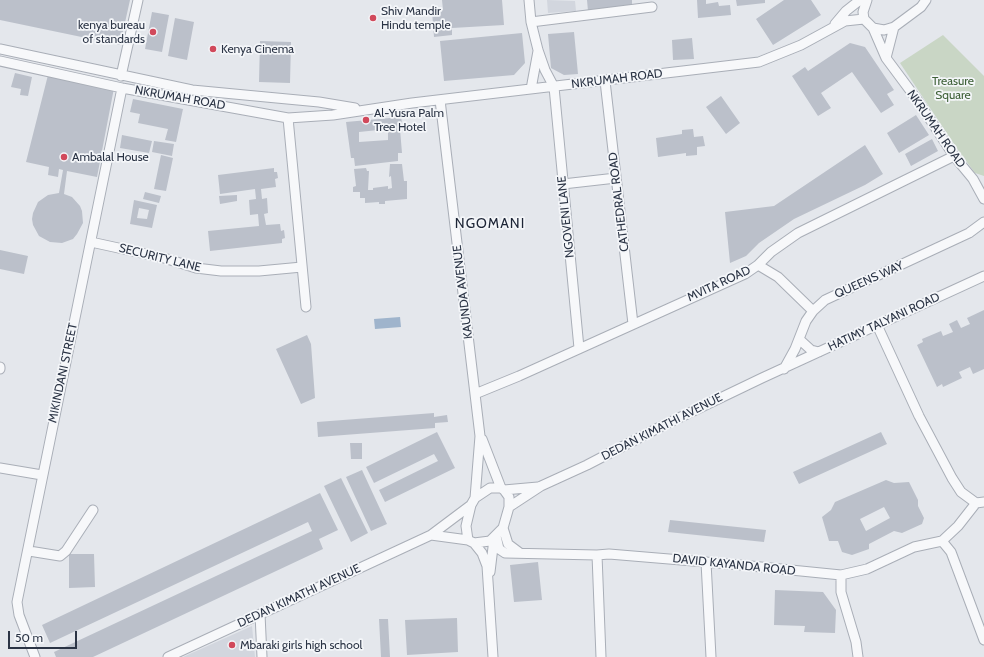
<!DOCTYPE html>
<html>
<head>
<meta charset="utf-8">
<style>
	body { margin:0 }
	#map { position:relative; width:984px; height:657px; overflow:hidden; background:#e4e7ec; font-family:Cabin,sans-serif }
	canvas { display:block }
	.scale { position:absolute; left:8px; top:631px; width:69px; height:18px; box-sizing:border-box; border:2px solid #2b3445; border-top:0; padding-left:5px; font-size:12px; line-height:14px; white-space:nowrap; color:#2b3445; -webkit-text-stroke:3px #f4f6f9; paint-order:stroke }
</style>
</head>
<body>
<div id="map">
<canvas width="984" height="657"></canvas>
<div class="scale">50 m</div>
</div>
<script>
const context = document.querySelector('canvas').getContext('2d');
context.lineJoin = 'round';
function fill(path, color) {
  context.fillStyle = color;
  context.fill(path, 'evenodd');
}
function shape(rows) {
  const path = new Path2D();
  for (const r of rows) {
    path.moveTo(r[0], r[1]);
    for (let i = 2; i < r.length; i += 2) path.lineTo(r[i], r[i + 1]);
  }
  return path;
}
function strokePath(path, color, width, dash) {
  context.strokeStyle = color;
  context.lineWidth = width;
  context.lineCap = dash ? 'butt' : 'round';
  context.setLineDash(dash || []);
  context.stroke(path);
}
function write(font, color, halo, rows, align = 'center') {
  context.font = font + ' Cabin,sans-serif';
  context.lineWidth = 3.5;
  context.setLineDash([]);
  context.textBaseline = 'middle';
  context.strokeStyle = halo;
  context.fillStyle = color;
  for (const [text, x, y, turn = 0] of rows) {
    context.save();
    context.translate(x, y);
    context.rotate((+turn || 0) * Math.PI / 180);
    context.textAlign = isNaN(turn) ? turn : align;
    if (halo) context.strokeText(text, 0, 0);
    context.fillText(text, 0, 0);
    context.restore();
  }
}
const built = shape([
	[547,0,575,1,576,11,548,13],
	[252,626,255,657,183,657]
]);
const green = shape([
	[943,35,984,76,984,176,975,173,960,153,900,63]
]);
const water = shape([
	[400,317,401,327,375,329,374,319]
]);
const building = shape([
	[0,0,130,0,120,45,0,20],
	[442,0,502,0,504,25,452,28,452,35,434,37,432,11,443,10],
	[587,0,632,0,632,6,588,11],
	[697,0,706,0,706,4,718,2,719,6,730,5,731,15,698,18],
	[736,0,765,0,765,3,737,6],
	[784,0,811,0,821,15,773,45,756,19],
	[152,12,169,15,162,52,145,49],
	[175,18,194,22,187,60,168,56],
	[574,32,578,74,564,75,551,68,548,34],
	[522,33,525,63,514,75,444,81,440,41],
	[692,38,694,59,673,60,672,40],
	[260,41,291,42,290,83,259,82],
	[850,43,865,47,894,90,887,94,894,105,881,113,852,72,821,93,831,108,818,116,792,76,805,67,808,71],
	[15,73,32,77,28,96,20,95,21,89,11,87],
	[48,75,114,88,97,177,67,171,64,194,72,197,80,206,82,211,83,223,77,234,73,239,62,243,50,242,39,236,33,225,32,219,33,213,38,202,48,195,59,193,63,170,59,169,58,177,48,175,49,167,26,162],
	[721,96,740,123,726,134,706,107],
	[133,99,183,109,176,142,165,140,168,129,138,123,140,114,130,112],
	[916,115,929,135,899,153,887,133],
	[401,117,403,128,400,129,402,153,398,153,398,161,355,166,354,158,351,158,346,122],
	[388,129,388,140,359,142,359,132],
	[693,129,694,137,703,136,705,146,697,147,697,155,686,156,686,153,658,157,656,138,682,134,682,130],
	[122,135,152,141,149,153,120,148],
	[932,139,938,151,911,166,905,154],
	[154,141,174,144,172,156,152,152],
	[865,145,883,174,865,185,794,219,759,243,746,256,730,263,725,212,774,206],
	[161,155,173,158,166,191,154,189],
	[390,164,402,164,404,181,407,181,407,199,385,201,385,204,379,204,379,202,365,203,365,198,360,198,360,192,353,192,353,187,356,186,354,169,366,168,367,171,369,171,368,190,373,190,373,188,388,186,388,189,392,188,391,176,389,177],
	[274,168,274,172,277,172,278,178,275,179,276,187,261,189,262,199,267,198,268,213,264,214,266,225,280,224,281,231,284,230,285,238,282,239,282,243,210,251,208,231,259,226,258,214,250,215,249,200,256,199,255,189,220,194,218,175],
	[145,192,161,196,159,203,143,199],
	[237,195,237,201,220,204,219,196],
	[134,200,157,205,152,228,130,224],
	[139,208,149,210,147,219,137,218],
	[0,250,28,256,24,274,0,269],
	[984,310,984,369,973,374,970,367,959,372,962,378,943,387,942,384,937,387,917,345,923,342,922,339,941,331,943,336,953,332,949,324,957,320,961,328,970,324,967,318],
	[307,335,311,344,315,398,301,404,276,349],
	[434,413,434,417,447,415,448,422,435,423,435,428,318,437,317,422],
	[437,432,455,468,385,502,379,490,438,461,434,454,374,483,366,467],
	[881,432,887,444,799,484,793,472],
	[350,443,362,443,362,459,351,459],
	[362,470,387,524,371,531,346,477],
	[341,478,368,533,351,542,324,486],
	[886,480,894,483,909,482,918,500,918,506,924,518,922,524,902,533,894,531,869,544,869,549,852,555,842,552,838,541,829,541,822,517,831,510,835,502],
	[884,507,890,518,866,531,860,519],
	[320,493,338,530,319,539,323,549,93,657,56,657,54,652,312,531,308,522,50,643,42,625],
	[670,520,766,530,764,542,668,532],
	[69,554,94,554,95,587,69,588],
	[538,562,542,600,514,602,510,565],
	[775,590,823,592,836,610,835,633,804,632,805,626,774,625],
	[457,618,458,652,407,655,405,620],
	[379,619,388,619,390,657,381,657]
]);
const minor = shape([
	[529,0,531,22,538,50,545,70,554,87,579,348],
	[867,0,863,12,864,19,873,28,884,30,894,27,921,7,926,0],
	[531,22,652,7],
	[835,24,846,11,860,0],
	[873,28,886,58,918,101,954,156,973,179,984,199],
	[0,49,192,90,319,102,355,108],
	[886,58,894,27],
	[0,61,122,88,288,118,333,115,412,103,759,62,801,45,845,21,864,19],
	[121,76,138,0],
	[605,81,633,324],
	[531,89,538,51],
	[440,100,480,436,475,498],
	[288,118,306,307],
	[563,184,616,178],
	[91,242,164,258,196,268,221,271,259,271,302,267],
	[758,265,778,277,813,311],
	[877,325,919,416,952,478,961,492,976,503],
	[799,339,811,350,819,352],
	[0,369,0,367],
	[784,369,795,349,806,321,813,311,825,300,969,233,984,222],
	[475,394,519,376,745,274,758,265,771,252,798,233,954,156],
	[482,439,501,488],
	[0,468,42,475],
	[504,490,538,487],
	[509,507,541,486,587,465,660,427,762,378,984,276],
	[503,528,508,544,520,553],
	[431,535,468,540,474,543,490,541,503,528,509,507,509,497,504,490,501,488,490,488,475,498,471,505,466,526,468,540],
	[496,536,499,549,505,553,597,555,609,554,741,565,841,575,867,569,914,547,942,541,958,526,976,503,984,502],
	[942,541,951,552,984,640],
	[474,543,482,553,487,566,493,657],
	[29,551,60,556,66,551,93,510],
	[597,555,601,657],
	[706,562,711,657],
	[490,572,494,539],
	[841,575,841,592,856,642,858,657],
	[260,614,262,657],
	[35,657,19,615,17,602,122,88],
	[168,657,431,535,471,505]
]);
const markers = [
	[373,18,4,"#d1495b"],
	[153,32,4,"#d1495b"],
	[213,49,4,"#d1495b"],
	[366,120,4,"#d1495b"],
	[64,157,4,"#d1495b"],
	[232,645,4,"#d1495b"]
];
const poiNames = [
	["Shiv Mandir",381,11],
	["Hindu temple",381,25],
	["kenya bureau",145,25,"right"],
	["of standards",145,39,"right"],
	["Kenya Cinema",221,49],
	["Al-Yusra Palm",374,113],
	["Tree Hotel",374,127],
	["Ambalal House",72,157],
	["Mbaraki girls high school",240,645]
];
const streetNames = [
	["NKRUMAH ROAD",617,79,-7],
	["NKRUMAH ROAD",180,98,10],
	["NKRUMAH ROAD",936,129,55],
	["CATHEDRAL ROAD",619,202,-97],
	["NGOVENI LANE",566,217,-96],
	["SECURITY LANE",160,258,14],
	["QUEENS WAY",869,280,-24],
	["MVITA ROAD",719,284,-25],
	["KAUNDA AVENUE",463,292,-97],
	["HATIMY TALYANI ROAD",884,322,-25],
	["MIKINDANI STREET",63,373,-78],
	["DEDAN KIMATHI AVENUE",662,427,-27],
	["DAVID KAYANDA ROAD",734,565,6],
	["DEDAN KIMATHI AVENUE",299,596,-25]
];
const parkNames = [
	["Treasure",953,81],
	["Square",953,95]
];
const quarterNames = [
	["NGOMANI",490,224]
];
fill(built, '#d2d6de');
fill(green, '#c9d6c5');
fill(water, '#9fb4cc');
fill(building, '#bbc0ca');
strokePath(minor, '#a9aeb7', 11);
strokePath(minor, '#f7f8fa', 9);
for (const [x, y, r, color] of markers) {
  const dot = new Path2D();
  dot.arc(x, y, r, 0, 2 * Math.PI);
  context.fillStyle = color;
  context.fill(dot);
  strokePath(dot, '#f4f6f9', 1.5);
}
write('12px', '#2b3445', '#f4f6f9', poiNames, 'left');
write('12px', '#2b3445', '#f4f6f9', streetNames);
write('12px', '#3f6138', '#f4f6f9', parkNames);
context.letterSpacing = '1px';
write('14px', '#1d2536', '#f4f6f9', quarterNames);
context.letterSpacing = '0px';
</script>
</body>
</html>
